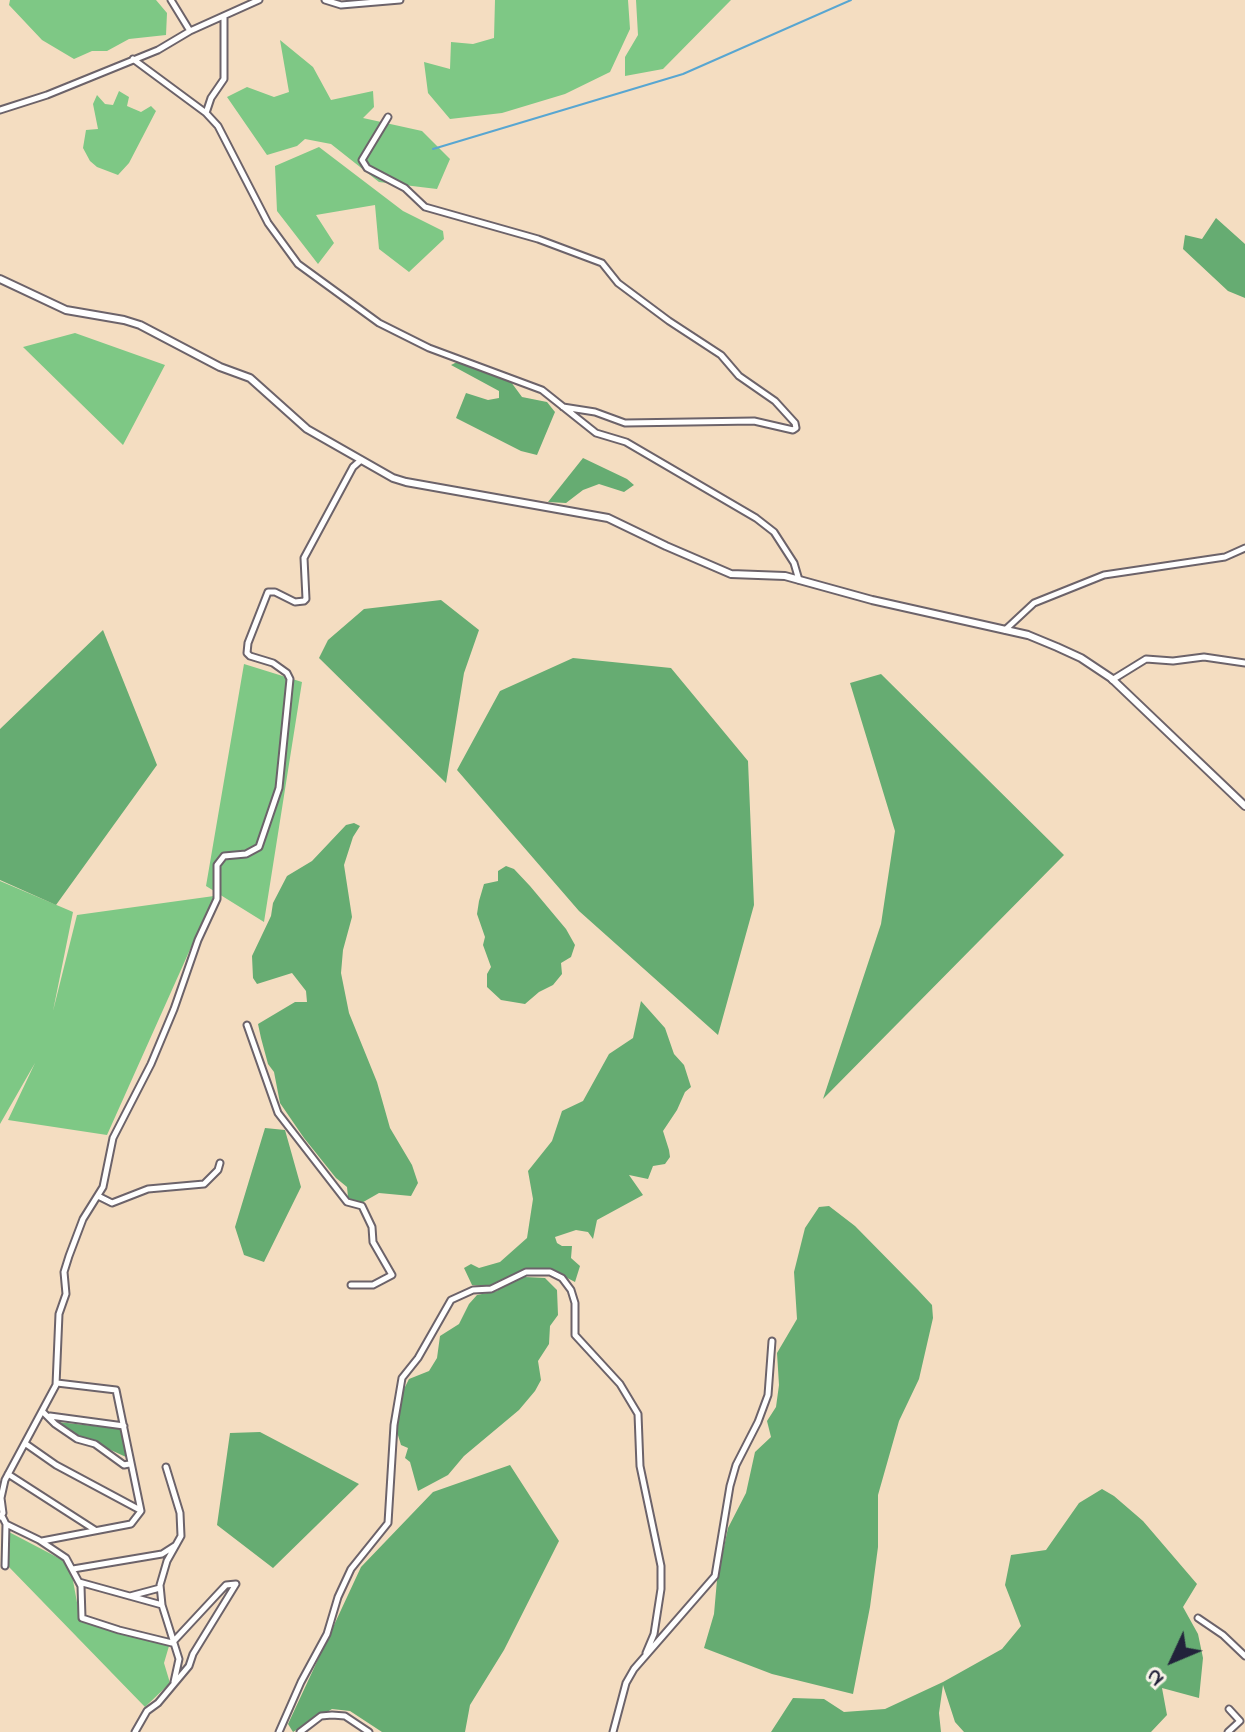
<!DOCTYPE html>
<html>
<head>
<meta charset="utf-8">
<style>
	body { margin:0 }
	#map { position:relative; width:1245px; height:1732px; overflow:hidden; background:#f4ddc1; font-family:"Indie Flower",sans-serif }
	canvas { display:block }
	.north { position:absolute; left:1133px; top:1620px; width:80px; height:80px; -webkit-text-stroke:6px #f7f3e8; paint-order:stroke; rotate:226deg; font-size:22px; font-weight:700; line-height:32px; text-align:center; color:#22223b }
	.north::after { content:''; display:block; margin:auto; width:28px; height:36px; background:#22223b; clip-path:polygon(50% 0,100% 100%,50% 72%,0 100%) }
</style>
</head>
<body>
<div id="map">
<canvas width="1245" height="1732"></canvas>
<div class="north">N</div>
</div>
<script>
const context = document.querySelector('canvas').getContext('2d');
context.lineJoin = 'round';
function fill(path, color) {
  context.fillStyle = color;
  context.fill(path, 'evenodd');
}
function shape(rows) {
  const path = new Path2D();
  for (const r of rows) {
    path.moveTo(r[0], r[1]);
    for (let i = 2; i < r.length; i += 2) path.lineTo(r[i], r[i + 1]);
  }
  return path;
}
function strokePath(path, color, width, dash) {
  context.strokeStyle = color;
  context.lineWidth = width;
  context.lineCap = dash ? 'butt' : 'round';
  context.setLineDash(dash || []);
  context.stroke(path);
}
const green = shape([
	[10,0,156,0,167,13,166,35,129,39,107,51,92,51,74,59,42,40,9,5],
	[495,0,628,0,630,29,610,72,565,94,502,113,450,119,428,93,424,62,450,69,451,42,473,44,494,38],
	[636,0,731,0,663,69,625,76,625,57,638,35],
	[280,40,313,67,331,100,373,91,374,107,363,118,422,131,450,159,437,189,379,182,331,144,305,139,297,146,267,155,227,97,247,87,274,97,289,92],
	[119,91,129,97,127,106,141,112,151,106,156,111,129,163,118,175,97,167,90,161,83,148,86,130,98,129,93,104,97,95,105,104,113,105],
	[319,147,403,211,443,231,444,239,409,272,379,249,375,205,316,215,334,243,318,264,277,211,275,166],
	[75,333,165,365,123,445,23,347],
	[244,664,302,682,264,922,206,886],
	[0,881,73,912,53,1011,77,915,214,896,107,1135,8,1120,35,1063,0,1124],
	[9,1532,70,1564,80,1619,169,1646,164,1663,170,1683,145,1707,8,1566]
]);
const forest = shape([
	[1216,218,1245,244,1245,298,1228,291,1183,249,1185,235,1202,239],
	[457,362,511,382,522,397,547,402,555,412,537,455,521,451,456,418,466,393,488,400,499,398,499,391,451,365],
	[583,458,627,479,634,485,624,492,599,484,583,490,566,503,548,502],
	[441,600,479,630,464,673,446,783,319,658,328,640,364,609],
	[103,630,157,765,56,905,0,880,0,729],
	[573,658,671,668,748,761,754,905,718,1035,579,911,457,770,500,691],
	[881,674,1064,855,823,1099,881,924,895,831,850,683],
	[354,823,360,826,353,837,344,865,352,917,343,950,341,973,349,1013,377,1082,390,1128,412,1165,418,1183,411,1196,379,1193,358,1205,348,1197,347,1187,336,1178,304,1138,280,1103,274,1072,268,1064,261,1038,258,1024,295,1002,307,1002,306,991,292,973,257,984,253,978,252,956,271,916,273,903,287,876,312,861,346,825],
	[506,866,514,869,530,886,566,929,575,945,571,957,561,963,562,974,553,985,539,992,525,1004,501,1000,487,987,487,974,491,967,483,945,485,937,477,914,479,901,484,884,498,881,498,871],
	[641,1001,665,1028,674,1054,684,1065,691,1087,685,1092,677,1110,663,1131,669,1150,670,1157,665,1164,653,1166,648,1179,629,1175,643,1195,597,1220,593,1239,588,1232,576,1230,555,1237,557,1243,562,1246,572,1246,571,1258,580,1266,575,1282,548,1268,526,1269,490,1287,472,1285,464,1268,471,1264,479,1268,500,1262,527,1238,533,1199,528,1171,552,1141,562,1111,583,1101,609,1054,633,1038],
	[265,1128,285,1130,301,1187,264,1262,244,1255,235,1227],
	[829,1206,855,1226,918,1290,932,1305,933,1318,919,1379,899,1421,878,1495,878,1547,870,1607,853,1694,772,1674,704,1648,714,1614,717,1580,728,1528,746,1493,755,1452,771,1437,767,1421,776,1407,779,1385,777,1353,797,1319,794,1272,805,1228,819,1207],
	[525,1277,545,1278,557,1290,558,1315,550,1326,549,1344,538,1361,541,1380,535,1391,519,1410,464,1456,448,1475,418,1491,410,1462,405,1458,408,1448,401,1445,397,1432,402,1393,409,1379,429,1371,437,1358,440,1336,459,1324,469,1304,477,1295,497,1291,511,1279],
	[58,1422,121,1429,126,1457,67,1430],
	[260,1432,359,1484,273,1568,217,1525,230,1433],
	[510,1465,559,1541,504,1650,470,1705,465,1732,382,1732,350,1711,332,1709,293,1732,288,1724,361,1567,433,1492],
	[1102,1489,1114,1496,1143,1521,1197,1584,1183,1607,1198,1634,1203,1658,1199,1698,1162,1688,1167,1715,1151,1732,964,1732,955,1722,943,1685,939,1713,941,1732,771,1732,793,1698,824,1699,844,1712,885,1709,943,1682,1002,1649,1021,1626,1005,1585,1011,1555,1046,1550,1079,1503]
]);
const stream = shape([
	[433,149,683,74,851,0]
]);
const minor = shape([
	[171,0,190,31],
	[325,0,341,5,400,0],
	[133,59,206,113,218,126,268,223,298,264,379,323,429,348,542,390,596,433,626,442,756,518,774,532,794,563,799,580],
	[0,110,47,95,158,50,190,31,259,0],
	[206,113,211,98,224,79,224,17],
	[388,117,362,160,367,168,405,188,425,207,538,239,602,263,618,283,669,321,721,355,739,376,775,401,795,423,796,428,793,430,754,421,625,423,595,412,563,407],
	[1005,630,1034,603,1104,575,1225,557,1245,548],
	[1112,680,1146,659,1173,661,1204,657,1245,663],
	[247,1025,278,1113,347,1202,362,1206,372,1227,373,1242,392,1275,373,1285,351,1285],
	[98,1196,112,1203,148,1189,204,1184,218,1170,220,1163],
	[43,1412,55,1424,77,1439,95,1444,124,1465,129,1464],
	[50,1416,124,1426],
	[26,1444,56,1465,140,1510],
	[166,1467,180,1513,181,1536,167,1561,160,1585,162,1605,179,1659,174,1682],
	[8,1474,95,1530],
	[2,1516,6,1524,39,1540,66,1558,81,1586,82,1618,119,1630,172,1643,226,1585,236,1584,193,1654,189,1666,158,1703,147,1711,135,1732],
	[0,1517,3,1513,1,1498,5,1480,56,1385,59,1314,66,1294,64,1272,69,1256,83,1219,103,1187,113,1138,151,1064,174,1009,198,940,217,899,217,865,224,856,246,854,259,847,279,788,290,679,287,673,273,663,250,656,247,653,248,643,268,592,275,592,295,602,304,601,306,599,304,558,353,467,361,460],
	[42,1541,131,1524,141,1511,116,1390,57,1383],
	[5,1566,6,1524],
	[73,1569,162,1554,176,1545],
	[79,1582,162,1605],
	[130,1596,160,1588],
	[1198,1618,1223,1635,1245,1656],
	[279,1732,301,1682,327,1634,338,1597,351,1569,388,1523,394,1425,402,1378,418,1358,451,1300,473,1290,491,1289,526,1272,550,1272,562,1278,571,1290,575,1303,575,1335,620,1384,638,1414,640,1466,661,1566,661,1589,654,1634,646,1653],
	[300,1732,321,1716,332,1715,345,1716,369,1732],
	[613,1732,626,1683,634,1669,715,1576,730,1486,736,1465,758,1422,768,1395,772,1341],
	[1228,1732,1240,1721,1229,1709]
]);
const tertiary = shape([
	[0,279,66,310,124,320,140,325,220,367,250,378,307,429,393,478,406,482,608,518,666,546,731,574,785,576,872,600,1028,635,1057,647,1081,658,1111,678,1245,806]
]);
fill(green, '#7ec885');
fill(forest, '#66ac72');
strokePath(stream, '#58a6d1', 2);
strokePath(minor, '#6c636a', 9);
strokePath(tertiary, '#6c636a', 10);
strokePath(minor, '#fff', 5);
strokePath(tertiary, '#fff', 6);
</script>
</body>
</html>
